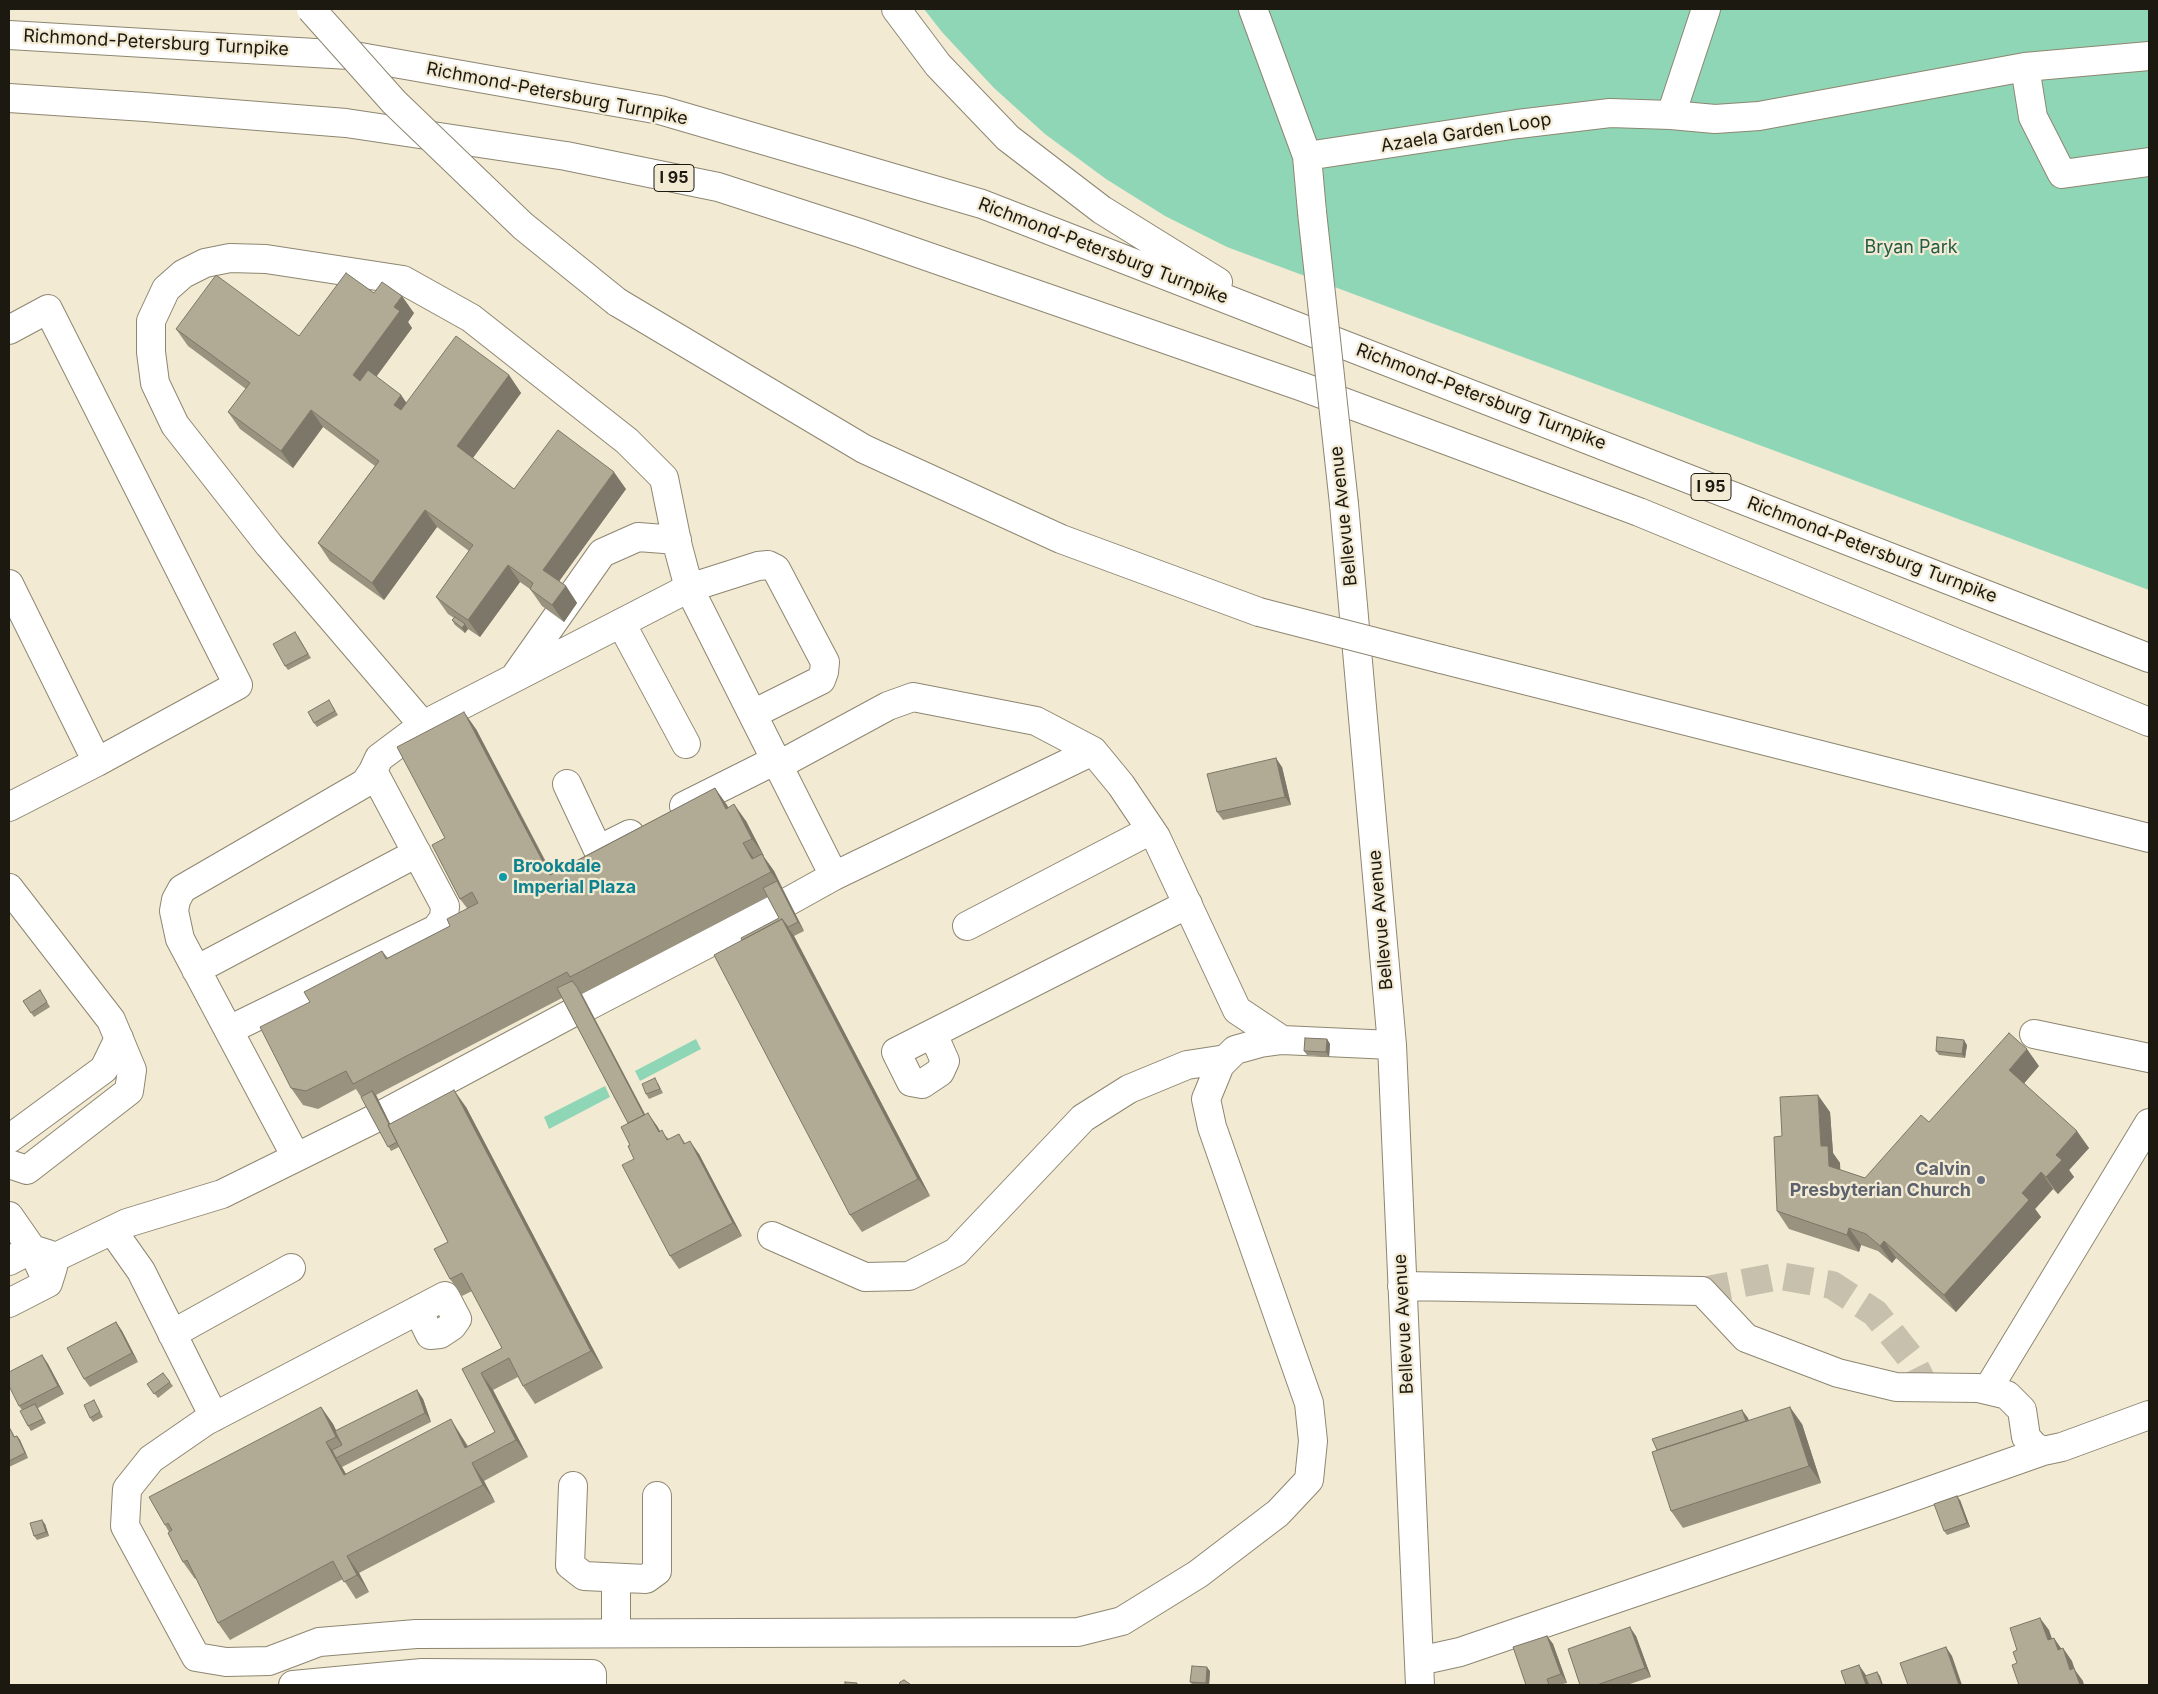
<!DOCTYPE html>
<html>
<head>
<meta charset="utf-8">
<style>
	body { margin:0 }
	#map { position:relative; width:2158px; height:1694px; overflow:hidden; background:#f2ead3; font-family:Inter,sans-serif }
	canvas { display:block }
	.frame { position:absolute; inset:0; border:10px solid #1c1911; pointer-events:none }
</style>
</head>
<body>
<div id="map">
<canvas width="2158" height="1694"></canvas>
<div class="frame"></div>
</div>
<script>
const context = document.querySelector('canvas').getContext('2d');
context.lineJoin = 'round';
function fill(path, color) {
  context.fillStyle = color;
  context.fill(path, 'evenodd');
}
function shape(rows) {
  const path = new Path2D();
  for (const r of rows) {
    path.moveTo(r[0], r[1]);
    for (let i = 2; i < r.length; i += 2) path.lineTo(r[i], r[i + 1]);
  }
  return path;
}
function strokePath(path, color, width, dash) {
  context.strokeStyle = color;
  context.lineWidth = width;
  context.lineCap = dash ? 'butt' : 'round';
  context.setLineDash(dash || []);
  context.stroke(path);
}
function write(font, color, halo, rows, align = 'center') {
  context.font = font + ' Inter,sans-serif';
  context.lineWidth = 4.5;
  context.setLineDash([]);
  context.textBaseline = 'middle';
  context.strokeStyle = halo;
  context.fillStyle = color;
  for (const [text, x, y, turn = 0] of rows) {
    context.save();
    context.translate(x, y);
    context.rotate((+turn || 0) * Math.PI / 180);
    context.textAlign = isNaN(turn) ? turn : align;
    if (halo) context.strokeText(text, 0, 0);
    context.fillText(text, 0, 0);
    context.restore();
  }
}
const green = shape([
	[924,9,2149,9,2149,590,1227,247,1165,216,1106,179,1045,134,994,88,942,32],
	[696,1039,701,1049,640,1081,635,1071],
	[605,1086,610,1097,549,1129,544,1117]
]);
const minorTunnel = shape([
	[1702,1291,1780,1276,1832,1285,1875,1313,1910,1357,1925,1387]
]);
const minor = shape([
	[1253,9,1307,156,1312,212],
	[2025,67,2033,117,2062,174,2149,162],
	[1671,115,1706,9],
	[1307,156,1518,124,1610,113,1671,115,1715,119,1759,116,2025,67,2149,56],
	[9,330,48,309,238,685,97,762,9,807],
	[1344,504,1392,1045,1420,1685],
	[9,584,97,762],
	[621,623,686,744],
	[514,678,602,553,638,537,677,540],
	[423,725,269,545,175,425,155,383,151,352,151,321,166,289,183,274,205,263,230,258,266,259,403,280,471,318,627,441,664,478,678,547,689,588,834,876],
	[779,765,888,706,913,697,1036,721,1093,751,1121,785,1156,837,1237,1010,1282,1040],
	[567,784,598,850,630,834],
	[684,806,776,760],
	[9,888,111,1020,132,1070,129,1091,27,1170,9,1164],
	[789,901,834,876,1093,751],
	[967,926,1151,830],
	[196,970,417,853],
	[588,1006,776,908],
	[229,1030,436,929,444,918,445,906,373,771],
	[933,1034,945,1061,940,1072,922,1084,911,1082,896,1052,1188,904],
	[2034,1034,2149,1058],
	[385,1113,572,1013],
	[9,1139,104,1069,119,1038],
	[296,1157,180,939,174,911,176,900,182,889,365,783,373,771,379,758,423,725,689,588,758,566,768,565,776,569,825,662,824,672,821,680,753,714],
	[9,1216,32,1249,48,1283],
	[112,1230,141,1271,214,1417],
	[772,1236,865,1277,909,1276,956,1252,1083,1118,1129,1089,1187,1065,1226,1059],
	[56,1257,127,1223,222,1194,374,1119],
	[9,1261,32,1249,48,1254],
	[1402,1286,1702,1291,1746,1338,1838,1373,1896,1387,1978,1388,2007,1395,2022,1410,2026,1437,2034,1446,2043,1451],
	[9,1303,48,1283,53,1267],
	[418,1310,430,1335,440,1334,452,1326,457,1319,445,1296,405,1317,206,1421,151,1459,127,1489,125,1526,196,1657,226,1662,269,1661,319,1642,416,1634,1078,1632,1122,1621,1198,1574,1278,1513,1309,1480,1313,1441,1309,1403,1212,1127,1206,1099,1220,1065,1235,1050,1260,1043,1282,1040,1392,1045],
	[172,1334,291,1268],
	[1988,1389,2149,1123],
	[573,1486,570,1565,584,1576,646,1579,657,1571,657,1496],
	[616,1578,616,1633],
	[1419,1661,1460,1652,1887,1506,2043,1451,2062,1447,2149,1415],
	[293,1685,422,1673,592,1674,592,1685]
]);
const highway = shape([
	[896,9,938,65,1008,138,1102,210,1218,282],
	[9,35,349,55,660,110,982,204,2149,658],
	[9,98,145,107,346,123,566,156,718,187,860,233,1303,387,1639,512,2149,722],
	[617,302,864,449,1061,539,1259,612],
	[1441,659,2149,838]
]);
const minorBridge = shape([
	[1312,212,1344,504]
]);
const highwayBridge = shape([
	[311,9,394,102,523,226,617,302],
	[1259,612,1441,659]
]);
const wall = shape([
	[374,293,414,313,408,322,412,328,376,377,401,395,406,403,509,375,521,393,473,458,514,489,626,489,559,581,566,586,577,603,564,622,542,606,530,589,520,582,480,637,468,629,465,633,455,625,452,620,454,618,448,614,436,597,469,551,437,527,384,600,330,561,318,543,375,466,323,427,293,468,240,429,228,412,246,389,188,346,176,329,299,336],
	[298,636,311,658,288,670,285,666],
	[332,705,338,715,317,727,314,723],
	[476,729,552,873,715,788,728,808,746,821,764,856,763,856,774,871,804,931,794,936,930,1196,862,1232,850,1215,742,940,779,918,768,897,582,994,645,1114,657,1126,660,1131,669,1139,679,1134,685,1143,699,1154,742,1236,679,1269,670,1256,634,1159,630,1145,628,1123,562,998,376,1095,390,1124,466,1107,603,1368,535,1404,523,1386,518,1377,493,1390,528,1457,484,1481,495,1502,359,1573,369,1592,356,1599,343,1579,230,1640,218,1623,196,1578,195,1579,183,1562,169,1532,165,1525,321,1407,333,1424,336,1431,417,1390,423,1399,431,1422,342,1467,346,1474,462,1437,468,1446,495,1432,462,1369,502,1348,472,1291,462,1296,450,1279,448,1242,399,1147,391,1151,361,1097,356,1089,318,1109,303,1105,291,1088,310,1002,382,951,388,958,450,926,467,908,460,899,445,838],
	[1282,767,1291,805,1223,820,1217,812],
	[40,990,50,1007,34,1017,23,1001],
	[1327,1039,1330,1044,1329,1057,1307,1055,1304,1051],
	[1967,1045,1965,1058,1939,1055,1936,1051],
	[2039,1066,2024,1083,2089,1148,2069,1170,2074,1177,2058,1194,2053,1189,2035,1209,2041,1217,1956,1312,1896,1258,1892,1263,1878,1251,1861,1245,1859,1252,1789,1229,1777,1211,1782,1136,1830,1112,1833,1153,1840,1163,1840,1170,1865,1178,1929,1122],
	[658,1083,663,1093,649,1099,646,1094],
	[116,1322,122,1331,138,1362,90,1387,84,1379],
	[42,1355,48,1364,64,1394,38,1408,46,1423,31,1431,28,1426,22,1410,19,1406],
	[163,1373,173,1386,158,1398,147,1384],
	[94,1400,103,1417,93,1422,90,1418],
	[1742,1410,1748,1420,1802,1424,1821,1483,1683,1528,1671,1511,1657,1450],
	[9,1426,15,1437,17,1436,20,1440,28,1458,9,1467],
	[1960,1500,1970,1527,1947,1535,1944,1531],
	[45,1524,49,1536,37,1540,34,1536],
	[1547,1636,1553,1644,1567,1683,1559,1685,1526,1685],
	[1636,1636,1651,1677,1627,1685,1580,1685],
	[1210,1671,1209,1685,1193,1685,1190,1682]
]);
const shadedWall = shape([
	[402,296,414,313,408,322,412,328,365,392,353,375,394,307],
	[509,375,521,393,469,463,457,446],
	[401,395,413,412,406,422,394,405],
	[311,410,323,427,293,468,281,451],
	[614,472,626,489,555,587,543,570],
	[425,510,437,527,384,600,372,583],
	[508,565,520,582,480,637,468,620],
	[566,586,577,603,564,622,552,605],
	[465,624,468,629,465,633,462,628],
	[464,712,476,729,561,892,550,875],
	[1276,758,1282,767,1291,805,1285,797],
	[715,788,727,805,738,826,726,809],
	[734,804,746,821,764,856,752,839],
	[743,843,755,860,752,859],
	[762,854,774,871,783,890,771,872],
	[777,881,783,890,804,931,798,922],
	[782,919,794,936,930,1196,918,1179],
	[577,987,582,995,652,1128,646,1120],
	[1327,1039,1330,1044,1329,1057,1326,1052],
	[1964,1040,1967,1045,1965,1058,1962,1054],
	[2027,1049,2039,1066,2021,1087,2009,1070],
	[454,1090,466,1107,603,1368,591,1351],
	[372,1091,376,1095,401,1146,398,1142],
	[1818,1095,1830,1112,1833,1153,1840,1163,1841,1183,1829,1166,1821,1146],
	[648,1113,657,1126,668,1145,659,1132],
	[2077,1131,2089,1148,2069,1170,2074,1177,2058,1194,2046,1177,2056,1155],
	[690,1141,699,1154,742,1236,733,1223],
	[2041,1172,2053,1189,2035,1209,2041,1217,1956,1312,1944,1295,2022,1193],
	[1849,1228,1861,1245,1859,1252,1847,1235],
	[1884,1241,1896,1258,1892,1263,1880,1246],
	[116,1322,122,1331,138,1362,132,1353],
	[42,1355,48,1364,64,1394,58,1386],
	[481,1373,493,1390,528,1457,516,1440],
	[417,1390,423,1399,431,1422,425,1413],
	[321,1407,333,1424,348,1454,336,1437],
	[1790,1407,1802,1424,1821,1483,1809,1466],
	[1742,1410,1748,1418,1756,1439,1750,1430],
	[451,1419,462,1437,476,1462,465,1448],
	[17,1436,20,1440,28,1458,25,1453],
	[326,1442,337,1457,336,1458,342,1467,356,1492,344,1475],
	[472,1463,484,1481,495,1502,483,1485],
	[1957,1496,1960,1500,1970,1527,1967,1523],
	[42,1520,45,1524,49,1536,46,1532],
	[347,1556,359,1573,369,1592,357,1575],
	[2040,1618,2049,1630,2057,1653,2048,1640],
	[1630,1627,1636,1636,1651,1677,1645,1668],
	[1547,1636,1553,1644,1567,1683,1561,1674],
	[2054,1638,2063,1651,2058,1650],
	[1946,1647,1952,1656,1962,1685,1959,1685],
	[2063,1648,2072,1661,2075,1670,2083,1681,2084,1685,2080,1685,2070,1670],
	[1859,1665,1868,1678,1870,1685,1866,1685],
	[1207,1667,1210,1671,1209,1685,1208,1685,1206,1683],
	[1877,1672,1880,1676,1883,1685,1882,1685]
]);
const building = shape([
	[346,273,374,293,382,282,402,296,394,307,400,311,353,375,360,381,368,370,401,395,394,405,401,410,456,336,509,375,457,446,514,489,558,430,614,472,543,570,566,586,552,605,530,589,533,583,508,565,468,620,456,612,436,597,473,545,425,510,372,583,318,543,379,461,311,410,281,451,228,412,250,383,176,329,216,275,299,336,346,273],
	[455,617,465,624,462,628,452,620,455,617],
	[295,632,308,654,285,666,273,644,295,632],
	[329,700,335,711,314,723,308,712,329,700],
	[464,712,550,875,715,788,726,809,734,804,752,839,743,843,752,859,762,854,771,872,570,977,567,972,353,1084,346,1071,306,1091,291,1088,260,1027,310,1002,304,992,382,951,386,959,450,926,447,919,478,903,472,892,460,899,432,845,445,838,397,747,464,712],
	[1276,758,1285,797,1217,812,1207,774,1276,758],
	[777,881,798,922,788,927,782,919,742,940,741,938,779,918,763,888,777,881],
	[782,919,918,1179,850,1215,714,955,782,919],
	[572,981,577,987,644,1115,628,1123,557,988,572,981],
	[40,990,47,1002,31,1013,23,1001,40,990],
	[2009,1033,2027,1049,2009,1070,2077,1131,2056,1155,2062,1160,2046,1177,2041,1172,2022,1193,2029,1200,1944,1295,1884,1241,1880,1246,1866,1234,1849,1228,1847,1235,1777,1211,1774,1137,1782,1136,1780,1097,1818,1095,1821,1146,1828,1146,1829,1166,1865,1178,1921,1115,1929,1122,2009,1033],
	[1937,1037,1964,1040,1962,1054,1936,1051,1937,1037],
	[1305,1038,1327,1039,1326,1052,1304,1051,1305,1038],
	[655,1078,660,1089,646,1094,642,1084,655,1078],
	[454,1090,591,1351,523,1386,509,1358,481,1373,516,1440,472,1463,483,1485,347,1556,357,1575,344,1582,333,1561,218,1623,187,1560,183,1562,168,1533,172,1530,168,1523,165,1525,149,1497,321,1407,336,1437,326,1442,344,1475,451,1419,465,1448,495,1432,462,1369,502,1348,462,1273,450,1279,434,1249,448,1242,388,1125,454,1090],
	[372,1091,389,1124,388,1125,397,1142,388,1147,361,1097,372,1091],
	[648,1113,659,1132,662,1130,667,1140,679,1134,684,1144,690,1141,733,1223,670,1256,622,1165,634,1159,628,1146,630,1145,621,1127,648,1113],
	[116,1322,132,1353,84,1379,67,1348,116,1322],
	[42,1355,58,1386,19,1406,9,1386,9,1372,42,1355],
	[163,1373,170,1382,154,1394,147,1384,163,1373],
	[417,1390,425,1413,336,1458,332,1450,342,1445,335,1431,417,1390],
	[94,1400,100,1412,90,1418,84,1405,94,1400],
	[35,1404,43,1419,28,1426,20,1411,35,1404],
	[1790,1407,1809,1466,1671,1511,1652,1452,1790,1407],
	[1742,1410,1746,1421,1657,1450,1652,1439,1742,1410],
	[9,1427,14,1437,17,1436,25,1453,9,1461,9,1427],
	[1957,1496,1967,1523,1944,1531,1934,1504,1957,1496],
	[42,1520,46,1532,34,1536,30,1523,42,1520],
	[2040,1618,2048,1640,2054,1638,2058,1650,2063,1648,2070,1670,2074,1668,2080,1685,2019,1685,2012,1665,2017,1663,2013,1652,2017,1650,2010,1628,2040,1618],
	[1630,1627,1645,1668,1597,1685,1580,1685,1568,1649,1630,1627],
	[1547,1636,1561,1674,1547,1679,1549,1685,1526,1685,1513,1647,1547,1636],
	[1946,1647,1959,1685,1908,1685,1900,1663,1946,1647],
	[1859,1665,1866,1685,1846,1685,1841,1671,1859,1665],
	[1192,1666,1207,1667,1206,1683,1190,1682,1192,1666],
	[1877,1672,1882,1685,1869,1685,1865,1676,1877,1672],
	[904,1680,910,1684,909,1685,899,1685,900,1682,904,1680],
	[845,1682,857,1683,857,1685,845,1685,845,1682]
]);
const markers = [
	[503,877,5,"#0f9aa8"],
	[1981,1180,5,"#6b7280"]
];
const shields = [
	[674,178,40],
	[1711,487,40]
];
const shieldNames = [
	["I 95",674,178],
	["I 95",1711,487]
];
const streetNames = [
	["Richmond-Petersburg Turnpike",156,43,3],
	["Richmond-Petersburg Turnpike",557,94,11],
	["Azaela Garden Loop",1466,133,-9],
	["Richmond-Petersburg Turnpike",1103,251,21],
	["Richmond-Petersburg Turnpike",1481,397,21],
	["Bellevue Avenue",1344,516,-96],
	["Richmond-Petersburg Turnpike",1872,550,21],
	["Bellevue Avenue",1381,920,-95],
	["Bellevue Avenue",1404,1324,-93]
];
const parkNames = [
	["Bryan Park",1911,248]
];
const cultureNames = [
	["Brookdale",513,867],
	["Imperial Plaza",513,888]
];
const worshipNames = [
	["Calvin",1971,1170],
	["Presbyterian Church",1971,1191]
];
fill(green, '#8fd6b6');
strokePath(minorTunnel, '#c7c0ac', 28, [28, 14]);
strokePath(minor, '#8d8671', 30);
strokePath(highway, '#8d8671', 30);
strokePath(minor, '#fff', 28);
strokePath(highway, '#fff', 28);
strokePath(minorBridge, '#8d8671', 30, []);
strokePath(highwayBridge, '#8d8671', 30, []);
strokePath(minorBridge, '#fff', 28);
strokePath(highwayBridge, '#fff', 28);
fill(wall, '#98927f');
fill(shadedWall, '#7c7768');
fill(building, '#b1aa94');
strokePath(building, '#7c7768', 1);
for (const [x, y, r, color] of markers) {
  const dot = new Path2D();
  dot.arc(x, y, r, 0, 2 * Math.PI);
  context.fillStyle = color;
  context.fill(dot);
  strokePath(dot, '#f2ead3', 2);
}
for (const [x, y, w] of shields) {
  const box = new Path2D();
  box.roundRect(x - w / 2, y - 13.5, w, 27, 4);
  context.fillStyle = '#f2ead3';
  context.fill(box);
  strokePath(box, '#1c1911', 1);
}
write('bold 16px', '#1c1911', null, shieldNames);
write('18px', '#1c1911', '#f2ead3', streetNames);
write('18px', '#245c46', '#f2ead3', parkNames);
write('bold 18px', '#0d838f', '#f2ead3', cultureNames, 'left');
write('bold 18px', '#5b616d', '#f2ead3', worshipNames, 'right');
</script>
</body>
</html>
